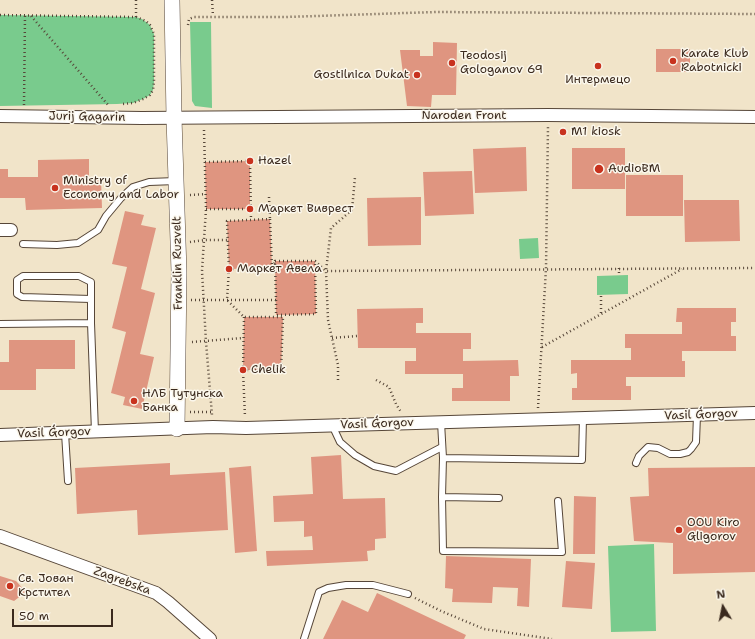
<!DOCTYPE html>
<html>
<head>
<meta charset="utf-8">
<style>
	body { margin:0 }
	#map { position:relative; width:755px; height:639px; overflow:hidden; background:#f1e4c9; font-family:"Shantell Sans",sans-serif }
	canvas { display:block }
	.north { position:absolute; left:703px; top:587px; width:40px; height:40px; -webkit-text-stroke:3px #fbf7ec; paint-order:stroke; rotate:350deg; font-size:11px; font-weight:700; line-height:16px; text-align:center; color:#3b2a1e }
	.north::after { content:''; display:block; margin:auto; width:14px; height:18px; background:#3b2a1e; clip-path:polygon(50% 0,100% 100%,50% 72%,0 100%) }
	.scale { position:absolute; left:12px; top:609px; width:101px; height:18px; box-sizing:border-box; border:2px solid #3b2a1e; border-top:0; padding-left:5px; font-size:12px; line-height:14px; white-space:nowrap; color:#3b2a1e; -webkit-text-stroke:3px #fbf7ec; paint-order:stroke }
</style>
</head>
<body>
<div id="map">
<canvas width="755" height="639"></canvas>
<div class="north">N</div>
<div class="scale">50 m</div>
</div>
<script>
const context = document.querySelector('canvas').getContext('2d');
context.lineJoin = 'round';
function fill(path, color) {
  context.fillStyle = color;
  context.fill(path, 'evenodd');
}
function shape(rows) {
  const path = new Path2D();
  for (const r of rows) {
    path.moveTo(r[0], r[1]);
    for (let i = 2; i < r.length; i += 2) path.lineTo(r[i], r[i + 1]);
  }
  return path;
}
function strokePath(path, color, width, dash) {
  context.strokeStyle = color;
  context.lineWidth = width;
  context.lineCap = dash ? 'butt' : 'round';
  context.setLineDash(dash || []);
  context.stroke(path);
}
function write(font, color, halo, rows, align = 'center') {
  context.font = font + ' "Shantell Sans",sans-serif';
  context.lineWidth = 3;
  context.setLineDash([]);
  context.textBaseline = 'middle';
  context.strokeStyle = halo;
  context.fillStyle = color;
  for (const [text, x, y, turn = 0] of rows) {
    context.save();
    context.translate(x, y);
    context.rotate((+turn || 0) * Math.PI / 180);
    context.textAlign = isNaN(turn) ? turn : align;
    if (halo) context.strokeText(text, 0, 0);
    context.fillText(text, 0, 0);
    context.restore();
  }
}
const green = shape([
	[0,15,136,17,142,19,150,25,154,34,154,82,153,90,150,95,143,99,133,103,117,104,0,106],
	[190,22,211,22,212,108,195,106,192,101],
	[538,238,539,258,520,259,519,239],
	[628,275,628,294,597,295,597,276],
	[654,544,656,631,611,632,608,546]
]);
const building = shape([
	[433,42,457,43,456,95,432,95,431,107,407,106,400,50,420,50,420,56,433,56],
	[656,49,690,49,690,72,656,72],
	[526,147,527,191,475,193,473,149],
	[572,148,625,148,625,189,572,189],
	[89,159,89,179,101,178,102,208,26,210,25,198,0,198,0,169,8,169,8,177,38,177,38,160],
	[250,161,250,209,206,209,205,162],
	[472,171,474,214,425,216,423,172],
	[626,175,683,175,683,216,626,216],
	[421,197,421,245,368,246,367,198],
	[684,200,739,200,740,241,685,242],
	[125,211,144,215,141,225,156,228,141,289,155,293,140,354,154,357,142,409,123,405,125,397,111,393,126,332,112,328,127,267,112,264],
	[270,219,272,268,229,269,227,221],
	[275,261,315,261,316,314,276,315],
	[423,308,423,323,416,323,416,333,471,333,471,349,463,349,463,361,518,360,519,376,510,376,510,401,452,401,452,388,463,388,463,374,405,374,405,361,416,361,416,348,358,348,357,309],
	[677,308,736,308,736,322,731,322,731,336,736,336,736,351,682,351,682,361,685,361,685,377,626,377,626,386,631,386,631,400,572,400,572,388,577,388,577,373,571,374,571,360,631,360,631,348,625,348,625,334,682,334,682,322,676,322],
	[244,317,283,317,281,370,243,370],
	[9,340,75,340,75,369,36,369,36,390,0,390,0,362,9,362],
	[341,455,343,499,385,498,386,538,375,539,375,550,367,551,368,561,267,566,266,551,313,550,312,536,304,537,304,521,274,522,273,496,313,494,311,457],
	[170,463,170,475,225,472,228,530,138,535,137,510,77,514,75,468],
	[251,466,257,551,235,553,229,468],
	[755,467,755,572,673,574,673,543,634,541,630,497,649,496,648,468],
	[574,496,596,497,595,554,573,554],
	[446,556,531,559,529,607,517,606,518,588,493,587,492,603,452,602,453,589,445,588],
	[566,561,595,563,592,609,562,607],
	[0,576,16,581,26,592,14,601,0,596],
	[377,593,466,635,464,639,323,639,342,600,368,612]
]);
const path = shape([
	[136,0,136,17],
	[212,0,213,16],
	[0,15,136,17,146,21,150,25,154,34,154,82,153,90,150,95,143,99,133,103,122,104],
	[31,16,109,106],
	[188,25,189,19,194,17,286,17,436,12,755,14],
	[24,105,25,15],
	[204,130,206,209,202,271,206,342,212,415],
	[205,162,250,161,251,220],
	[190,195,205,194],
	[269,197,270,219],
	[206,209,250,209],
	[190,242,205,240,228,240],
	[272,268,270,219,227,221,229,269,272,268,275,262],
	[619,268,619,275],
	[229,269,227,300,244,317,283,317,281,370,243,370],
	[191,300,276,300,275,261,315,261,326,271,755,268],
	[276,300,276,315,316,314,315,261],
	[601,313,601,295],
	[244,317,243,370,245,417],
	[332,338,357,336],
	[192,342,243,338],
	[542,347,682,269],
	[338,380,338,365,328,320,326,271,331,228,352,210,355,177],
	[376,380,389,387,396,404,401,412],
	[538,408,546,268,548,126],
	[190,412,212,412],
	[415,598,441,611,484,629,552,639]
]);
const service = shape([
	[23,244,57,245,78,243,98,230,106,216,121,198,133,187,149,182,176,181],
	[91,299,22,297,17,294,17,280,23,276,79,276,91,282,91,323,95,432],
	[0,324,91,323],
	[441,422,443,458],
	[332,425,340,442,355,455,374,466,396,471,442,447],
	[65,433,68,481],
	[636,463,639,456,648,447,658,448,670,454,680,454,688,452,691,449,696,442,697,415],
	[442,497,499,498],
	[558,501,562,552,443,551,442,497,443,458,582,460,583,418],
	[304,639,319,592,328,588,346,585,373,585,408,594]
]);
const minor = shape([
	[0,116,142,118,548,115,755,117],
	[0,230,11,230],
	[0,435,213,427,246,428,755,413],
	[0,536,156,593,168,602,210,639]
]);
const tertiary = shape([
	[172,0,174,118,179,272,177,429]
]);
const markers = [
	[673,61,4,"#c8321e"],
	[452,63,4,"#c8321e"],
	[598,66,4,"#c8321e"],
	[417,75,4,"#c8321e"],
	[563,132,4,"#c8321e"],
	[250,161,4,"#c8321e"],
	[599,169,5,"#c8321e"],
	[55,188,4,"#c8321e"],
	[250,209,4,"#c8321e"],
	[229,269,4,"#c8321e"],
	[243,370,4,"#c8321e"],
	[134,401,4,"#c8321e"],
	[679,530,4,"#c8321e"],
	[10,586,4,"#c8321e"]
];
const poiNames = [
	["Karate Klub",681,54],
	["Rabotnicki",681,68],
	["Teodosij",460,56],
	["Gologanov 69",460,70],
	["Gostilnica Dukat",409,75,"right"],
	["Интермецо",598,80,"center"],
	["M1 kiosk",571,132],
	["Hazel",258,161],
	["AudioBM",608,169],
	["Ministry of",63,181],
	["Economy and Labor",63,195],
	["Маркет Виврест",258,209],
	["Маркет Авела",237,269],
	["Chelik",251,370],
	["НЛБ Тутунска",142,394],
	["Банка",142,408],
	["OOU Kiro",687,523],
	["Gligorov",687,537],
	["Св. Јован",18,579],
	["Крстител",18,593]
];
const streetNames = [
	["Naroden Front",464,116],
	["Jurij Gagarin",87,117,1],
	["Franklin Ruzvelt",178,263,-91],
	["Vasil Ǵorgov",701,415,-2],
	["Vasil Ǵorgov",377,424,-2],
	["Vasil Ǵorgov",54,433,-2],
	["Zagrebska",122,581,20]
];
fill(green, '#79cb8d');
fill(building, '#df9580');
strokePath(service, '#564638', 8);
strokePath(minor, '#564638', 14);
strokePath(tertiary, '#564638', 16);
strokePath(path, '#564638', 2.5, [1, 3]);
strokePath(service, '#fff', 6);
strokePath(minor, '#fff', 12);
strokePath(tertiary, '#fff', 15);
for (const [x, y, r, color] of markers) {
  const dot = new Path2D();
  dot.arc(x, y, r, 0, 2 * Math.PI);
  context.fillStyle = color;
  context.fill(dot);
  strokePath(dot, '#fbf7ec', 1.5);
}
write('12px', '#3b2a1e', '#fbf7ec', poiNames, 'left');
write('12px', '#3b2a1e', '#fbf7ec', streetNames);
</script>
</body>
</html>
